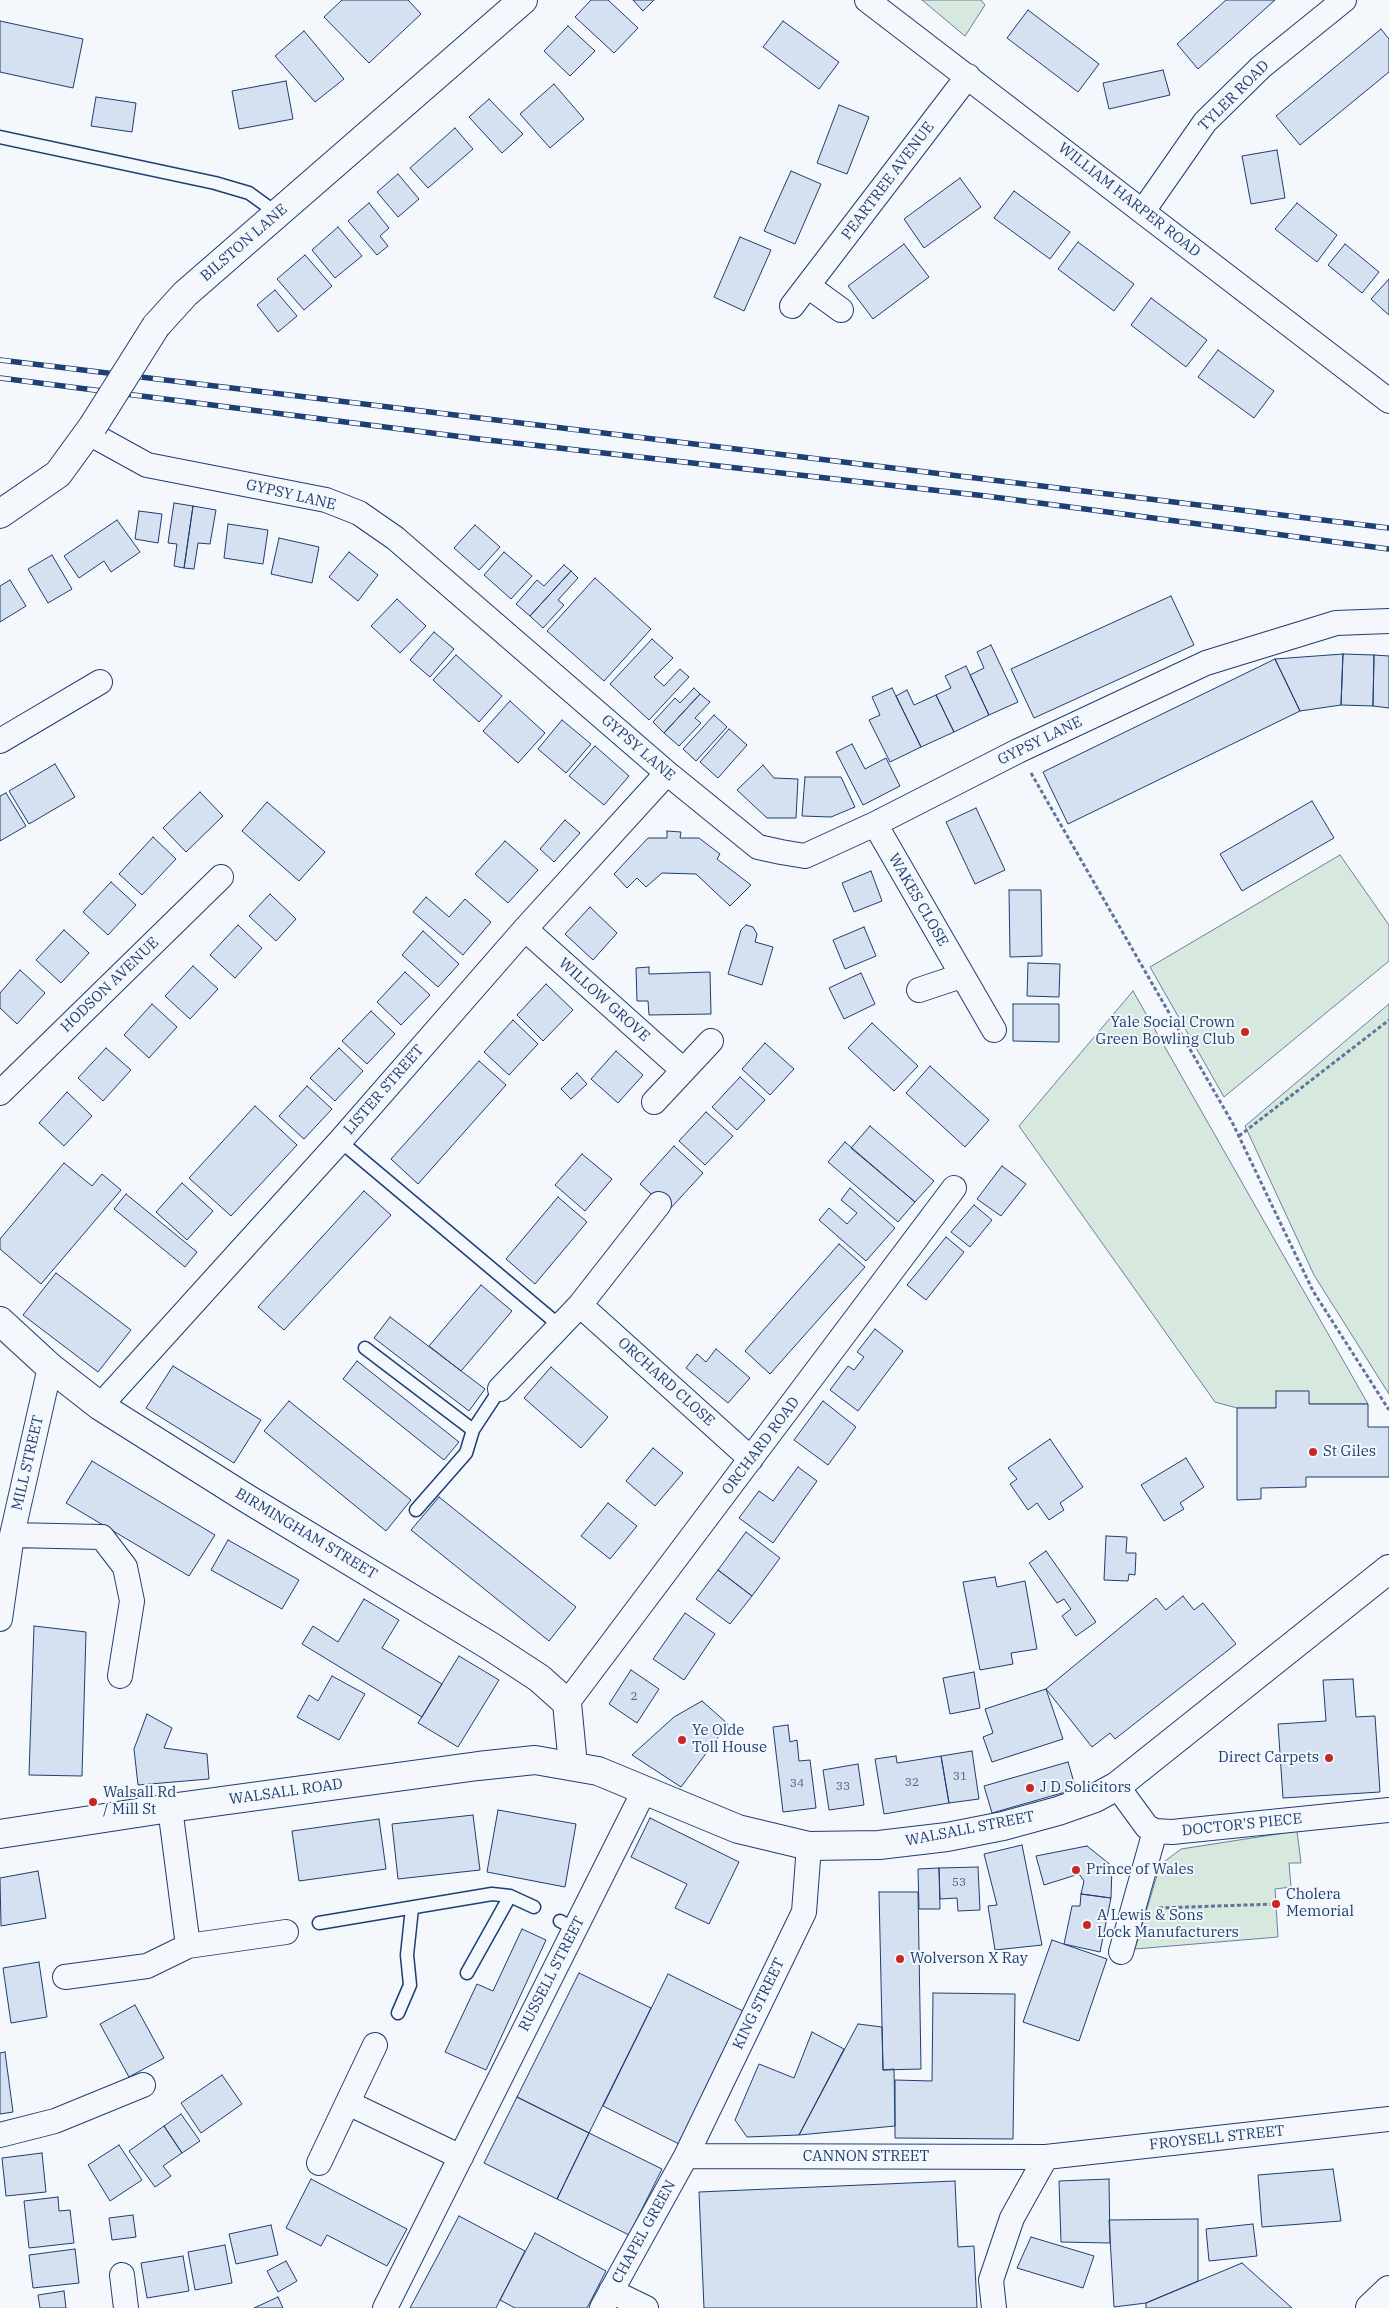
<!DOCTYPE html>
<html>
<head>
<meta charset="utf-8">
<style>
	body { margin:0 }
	canvas { display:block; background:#f4f7fb }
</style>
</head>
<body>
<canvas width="1389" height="2308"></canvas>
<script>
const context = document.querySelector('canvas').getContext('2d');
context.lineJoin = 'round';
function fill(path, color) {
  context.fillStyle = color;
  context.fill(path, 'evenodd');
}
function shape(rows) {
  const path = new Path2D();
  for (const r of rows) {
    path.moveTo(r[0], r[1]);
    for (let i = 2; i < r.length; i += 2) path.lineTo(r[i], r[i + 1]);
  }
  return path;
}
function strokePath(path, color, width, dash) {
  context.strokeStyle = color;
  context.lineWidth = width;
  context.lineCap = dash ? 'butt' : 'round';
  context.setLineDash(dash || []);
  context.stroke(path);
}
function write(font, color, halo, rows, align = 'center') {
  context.font = font + ' "IBM Plex Serif",serif';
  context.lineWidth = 4;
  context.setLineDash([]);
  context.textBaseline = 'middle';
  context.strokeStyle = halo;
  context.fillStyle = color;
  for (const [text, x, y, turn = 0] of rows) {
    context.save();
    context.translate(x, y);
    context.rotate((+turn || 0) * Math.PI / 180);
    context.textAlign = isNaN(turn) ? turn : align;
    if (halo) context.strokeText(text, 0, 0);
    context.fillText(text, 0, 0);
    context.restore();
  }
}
const green = shape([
	[922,0,981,0,985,5,965,36,922,0],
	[1340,855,1389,925,1389,961,1224,1097,1150,967,1340,855],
	[1133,991,1368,1404,1309,1404,1276,1408,1237,1408,1215,1402,1019,1126,1133,991],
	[1389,1004,1389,1394,1314,1275,1245,1126,1389,1004],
	[1297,1831,1301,1863,1289,1863,1291,1887,1275,1889,1278,1937,1135,1949,1160,1865,1181,1849,1297,1831]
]);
const building = shape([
	[342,0,408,0,421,14,369,63,324,17,342,0],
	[591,0,608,0,638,28,614,53,575,17,591,0],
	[633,0,654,0,643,11,633,0],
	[1226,0,1275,0,1198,69,1177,44,1226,0],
	[1028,10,1099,64,1078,92,1007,38,1028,10],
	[0,21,83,39,73,88,0,72,0,21],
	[783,21,839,62,819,89,763,47,783,21],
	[568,26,595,51,570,76,544,51,568,26],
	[1381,29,1389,39,1389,72,1300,145,1276,116,1381,29],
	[304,31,344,79,315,102,275,56,304,31],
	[1163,70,1170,95,1109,109,1103,83,1163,70],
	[286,81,293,119,239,129,232,91,286,81],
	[554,84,584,119,550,148,520,114,554,84],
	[96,97,136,103,132,132,91,126,96,97],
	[489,99,523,134,502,153,469,117,489,99],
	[839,105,869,117,847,174,817,163,839,105],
	[455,128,473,149,428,188,410,168,455,128],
	[1277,150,1285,198,1251,204,1242,156,1277,150],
	[791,171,821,184,795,244,764,231,791,171],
	[398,174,419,199,398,217,377,192,398,174],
	[960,178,981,207,924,248,904,219,960,178],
	[1014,191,1070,232,1050,259,994,218,1014,191],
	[369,203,389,228,380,236,388,246,377,255,348,221,369,203],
	[1297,203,1337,235,1317,262,1275,229,1297,203],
	[338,227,362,256,335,278,312,250,338,227],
	[740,237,771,250,744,311,714,297,740,237],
	[1078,242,1134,284,1114,311,1058,269,1078,242],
	[904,244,929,277,873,319,848,286,904,244],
	[1345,244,1379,272,1362,293,1328,265,1345,244],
	[305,255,332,286,304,310,277,279,305,255],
	[1389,279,1389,315,1371,299,1389,279],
	[275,290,297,316,278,332,257,305,275,290],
	[1151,298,1207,340,1186,367,1131,325,1151,298],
	[1218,350,1274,391,1254,418,1198,377,1218,350],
	[174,503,193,506,184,568,174,566,177,544,168,543,174,503],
	[193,506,216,510,210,544,198,543,194,569,184,568,193,506],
	[139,511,162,514,158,543,135,539,139,511],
	[117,520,140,552,111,572,104,561,79,578,64,556,117,520],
	[228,524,268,530,263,564,224,558,228,524],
	[475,525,500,547,479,570,454,548,475,525],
	[279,538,319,547,312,583,271,574,279,538],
	[349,552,378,575,358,601,329,577,349,552],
	[504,552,532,576,511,599,484,575,504,552],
	[52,555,72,589,48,603,28,569,52,555],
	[564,565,571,571,530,616,516,604,537,580,544,586,564,565],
	[571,571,578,578,558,600,564,605,543,628,530,616,571,571],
	[595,578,651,629,604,681,547,631,595,578],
	[10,580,26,606,0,622,0,586,10,580],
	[1171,596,1194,645,1034,718,1011,669,1171,596],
	[397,599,426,626,400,653,371,626,397,599],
	[434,632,454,649,430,677,410,660,434,632],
	[652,639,673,658,654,677,664,686,680,669,689,677,649,720,610,684,652,639],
	[991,645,1018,702,989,715,970,675,984,668,977,652,991,645],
	[1343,654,1374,655,1373,706,1341,705,1343,654],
	[1343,654,1341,705,1300,711,1275,659,1343,654],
	[456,655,502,696,479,722,433,680,456,655],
	[1374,655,1389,656,1389,708,1373,706,1374,655],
	[1275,659,1300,711,1068,824,1043,772,1275,659],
	[966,666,989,715,954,732,936,695,951,688,945,676,966,666],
	[694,688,700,694,664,733,653,722,675,698,680,703,694,688],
	[892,688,921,747,890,762,869,720,880,715,872,697,892,688],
	[907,690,914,705,936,695,954,732,921,747,896,696,907,690],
	[700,694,710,702,695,718,701,723,679,746,664,733,700,694],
	[510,701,545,733,518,763,483,731,510,701],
	[714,715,727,727,696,761,683,749,714,715],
	[562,720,591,744,566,773,538,749,562,720],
	[729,729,747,745,718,778,700,762,729,729],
	[852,744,865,769,886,758,900,786,863,805,836,752,852,744],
	[595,746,629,776,604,805,569,776,595,746],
	[55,764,75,797,29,824,9,791,55,764],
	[763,765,774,778,798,779,796,818,767,818,737,790,763,765],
	[805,777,841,777,855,807,831,817,802,816,805,777],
	[200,792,223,816,186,852,163,828,200,792],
	[6,793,26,826,0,841,0,796,6,793],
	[1312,801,1334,838,1242,891,1220,854,1312,801],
	[267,802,325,852,299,881,242,831,267,802],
	[976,808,1005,870,975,884,946,822,976,808],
	[565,820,580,833,554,862,540,849,565,820],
	[667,831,681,832,680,838,699,838,720,854,717,859,751,885,730,906,696,874,662,873,646,887,637,878,627,888,614,874,648,838,667,838,667,831],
	[153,837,176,859,142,895,119,874,153,837],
	[505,841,538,870,508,903,475,874,505,841],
	[871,871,882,901,854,912,842,883,871,871],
	[111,882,136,905,108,935,83,912,111,882],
	[1009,890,1041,890,1042,956,1010,957,1009,890],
	[270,894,296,919,276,941,249,916,270,894],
	[426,897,449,917,465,899,491,922,463,955,413,912,426,897],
	[590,907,617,933,593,960,565,934,590,907],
	[238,925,262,948,235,978,210,955,238,925],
	[746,925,753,927,757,934,755,942,773,947,762,985,728,974,741,930,746,925],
	[864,927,876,956,845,969,833,940,864,927],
	[64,930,89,953,61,983,36,960,64,930],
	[423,931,459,964,438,987,402,955,423,931],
	[1028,963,1060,964,1059,997,1027,996,1028,963],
	[193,966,218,989,190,1019,165,996,193,966],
	[649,967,649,974,710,972,711,1014,649,1015,648,1001,637,1001,636,968,649,967],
	[20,970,45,993,17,1024,0,1008,0,993,20,970],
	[405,972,430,995,401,1025,377,1002,405,972],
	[861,973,875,1004,844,1019,829,988,861,973],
	[546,984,573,1010,543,1041,517,1015,546,984],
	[152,1004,177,1027,149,1058,124,1035,152,1004],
	[1013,1004,1059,1004,1059,1042,1013,1041,1013,1004],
	[371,1011,395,1034,367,1064,342,1041,371,1011],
	[513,1020,538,1044,509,1075,484,1052,513,1020],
	[872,1023,918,1066,894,1091,848,1048,872,1023],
	[765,1043,794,1069,770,1095,742,1069,765,1043],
	[106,1048,131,1070,103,1101,78,1078,106,1048],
	[339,1048,363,1071,335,1101,310,1078,339,1048],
	[616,1051,643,1075,618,1103,591,1079,616,1051],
	[479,1061,506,1085,418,1184,391,1159,479,1061],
	[930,1066,989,1120,965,1147,906,1093,930,1066],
	[577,1073,587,1084,571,1099,561,1089,577,1073],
	[740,1077,765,1100,737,1130,712,1107,740,1077],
	[307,1086,332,1109,304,1139,279,1116,307,1086],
	[67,1092,92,1116,64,1146,39,1123,67,1092],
	[255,1106,297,1145,231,1216,189,1178,255,1106],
	[706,1112,733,1136,705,1165,679,1141,706,1112],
	[870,1126,934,1181,915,1202,851,1148,870,1126],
	[845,1142,915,1202,898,1222,828,1162,845,1142],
	[674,1146,703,1173,669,1210,640,1184,674,1146],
	[582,1154,612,1179,585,1211,555,1185,582,1154],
	[64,1163,92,1186,102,1174,121,1190,41,1284,0,1249,0,1239,64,1163],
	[1002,1166,1026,1184,1001,1216,977,1199,1002,1166],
	[182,1183,213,1211,187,1240,156,1212,182,1183],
	[850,1188,895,1228,866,1261,819,1220,829,1208,847,1224,857,1213,841,1200,850,1188],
	[364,1191,391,1215,284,1330,258,1307,364,1191],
	[126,1194,197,1252,185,1267,114,1209,126,1194],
	[558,1197,587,1222,535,1284,506,1259,558,1197],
	[974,1205,992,1220,970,1247,951,1232,974,1205],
	[946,1237,964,1252,926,1300,907,1285,946,1237],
	[839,1244,865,1267,770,1374,745,1351,839,1244],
	[56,1273,131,1330,98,1372,23,1315,56,1273],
	[481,1285,512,1311,461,1371,429,1346,481,1285],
	[390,1317,485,1389,469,1411,374,1338,390,1317],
	[875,1329,903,1351,858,1411,830,1390,848,1366,854,1370,864,1357,857,1352,875,1329],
	[716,1349,750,1378,728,1403,686,1368,697,1354,706,1362,716,1349],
	[357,1361,459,1442,444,1460,343,1379,357,1361],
	[173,1366,261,1420,234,1463,146,1408,173,1366],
	[551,1367,608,1417,581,1448,524,1398,551,1367],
	[1276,1391,1309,1391,1309,1404,1368,1404,1368,1427,1389,1427,1389,1477,1306,1477,1306,1487,1261,1488,1261,1499,1237,1500,1237,1408,1276,1408,1276,1391],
	[289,1401,411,1500,386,1531,264,1431,289,1401],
	[823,1401,856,1427,828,1465,794,1440,823,1401],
	[1050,1439,1083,1487,1060,1503,1064,1510,1049,1520,1037,1503,1028,1510,1010,1484,1017,1479,1008,1468,1050,1439],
	[653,1448,683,1473,655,1506,626,1481,653,1448],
	[1186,1458,1204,1487,1180,1503,1184,1509,1164,1521,1141,1485,1186,1458],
	[92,1461,215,1535,189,1576,66,1503,92,1461],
	[798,1467,817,1481,773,1543,739,1518,759,1491,773,1501,798,1467],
	[439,1497,576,1607,549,1641,411,1530,439,1497],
	[608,1503,637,1526,610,1559,581,1536,608,1503],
	[746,1532,780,1558,752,1596,718,1570,746,1532],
	[1106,1536,1127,1537,1126,1553,1136,1553,1135,1575,1129,1574,1128,1581,1104,1580,1106,1536],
	[228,1540,299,1580,282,1609,211,1570,228,1540],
	[1046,1551,1096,1622,1076,1636,1062,1616,1071,1609,1064,1599,1057,1603,1029,1563,1046,1551],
	[718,1570,752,1596,730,1624,696,1599,718,1570],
	[995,1577,997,1587,1025,1581,1037,1649,1011,1653,1013,1664,980,1670,963,1582,995,1577],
	[1183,1596,1194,1610,1203,1603,1236,1644,1115,1739,1110,1733,1092,1747,1046,1689,1156,1598,1166,1610,1183,1596],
	[364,1599,399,1620,382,1648,442,1684,422,1717,302,1644,313,1626,338,1642,364,1599],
	[685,1613,715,1634,684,1680,653,1659,685,1613],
	[34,1626,86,1632,82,1776,29,1775,34,1626],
	[459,1656,499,1680,458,1747,418,1723,459,1656],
	[631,1670,659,1689,637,1723,609,1704,631,1670],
	[974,1672,980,1708,950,1714,943,1678,974,1672],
	[332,1676,365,1694,339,1740,297,1717,309,1695,318,1701,332,1676],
	[1353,1679,1356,1717,1375,1716,1380,1792,1283,1798,1278,1724,1326,1721,1323,1680,1353,1679],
	[1046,1689,1063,1739,992,1762,983,1737,993,1733,985,1709,1046,1689],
	[702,1701,728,1724,681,1787,632,1755,674,1717,702,1701],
	[147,1714,172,1728,164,1748,207,1754,209,1779,138,1785,134,1749,147,1714],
	[788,1725,790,1742,797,1740,799,1761,810,1760,816,1808,783,1812,773,1727,788,1725],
	[972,1751,979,1799,949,1803,941,1756,972,1751],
	[896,1756,897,1763,941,1756,949,1803,884,1814,875,1759,896,1756],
	[1068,1762,1076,1789,992,1813,984,1786,1068,1762],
	[858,1764,864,1805,829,1810,823,1770,858,1764],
	[498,1810,576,1824,565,1887,487,1872,498,1810],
	[473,1815,480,1870,398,1879,392,1824,473,1815],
	[650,1818,739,1862,709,1924,675,1908,687,1884,631,1857,650,1818],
	[379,1819,386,1869,299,1881,292,1831,379,1819],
	[1022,1845,1042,1945,995,1950,988,1906,997,1905,984,1854,1022,1845],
	[1087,1846,1112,1866,1111,1898,1081,1894,1084,1881,1079,1874,1044,1885,1036,1856,1087,1846],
	[978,1867,980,1910,958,1911,957,1898,940,1899,939,1868,978,1867],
	[939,1868,940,1909,919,1909,918,1869,939,1868],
	[38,1871,46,1918,1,1926,0,1878,38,1871],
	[879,1892,918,1892,921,2069,883,2070,879,1892],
	[1081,1894,1111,1898,1100,1952,1064,1944,1072,1906,1080,1906,1081,1894],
	[522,1929,546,1940,486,2070,445,2052,477,1984,493,1991,522,1929],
	[1052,1940,1107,1959,1079,2041,1023,2022,1052,1940],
	[39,1962,47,2017,11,2023,3,1968,39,1962],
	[579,1973,651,2008,589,2133,517,2097,579,1973],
	[668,1974,745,2012,679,2144,603,2106,668,1974],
	[933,1993,1015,1994,1013,2139,895,2138,895,2080,932,2081,933,1993],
	[135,2005,164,2058,129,2077,100,2024,135,2005],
	[858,2024,882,2027,883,2070,894,2069,895,2126,799,2135,858,2024],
	[812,2032,844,2049,799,2135,747,2137,735,2120,759,2064,794,2078,812,2032],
	[5,2052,13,2112,0,2114,0,2053,5,2052],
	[222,2075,242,2104,201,2133,181,2103,222,2075],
	[517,2097,589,2133,557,2199,484,2163,517,2097],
	[181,2114,200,2141,182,2153,164,2126,181,2114],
	[164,2126,182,2153,163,2166,171,2176,155,2187,129,2151,164,2126],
	[589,2133,662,2169,629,2235,557,2199,589,2133],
	[119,2145,142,2180,110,2201,88,2165,119,2145],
	[42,2153,46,2192,6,2196,2,2158,42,2153],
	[1333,2169,1341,2221,1262,2227,1258,2175,1333,2169],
	[311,2179,407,2229,387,2266,327,2235,321,2246,286,2228,311,2179],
	[1109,2179,1110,2243,1061,2242,1059,2181,1109,2179],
	[955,2181,958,2247,974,2246,977,2308,704,2308,699,2192,955,2181],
	[58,2197,59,2211,70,2210,74,2243,29,2248,24,2201,58,2197],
	[133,2215,136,2237,112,2240,109,2218,133,2215],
	[459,2216,525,2251,500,2300,496,2308,410,2308,459,2216],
	[1198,2219,1198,2281,1146,2303,1114,2307,1109,2220,1198,2219],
	[1253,2224,1257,2256,1209,2261,1206,2229,1253,2224],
	[271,2225,278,2255,236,2264,229,2234,271,2225],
	[535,2233,606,2271,587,2308,515,2308,500,2300,535,2233],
	[1031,2237,1094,2256,1083,2288,1017,2268,1031,2237],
	[225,2245,232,2283,195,2290,188,2252,225,2245],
	[75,2249,79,2283,33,2288,29,2255,75,2249],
	[183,2256,189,2291,147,2298,141,2263,183,2256],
	[286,2261,297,2281,278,2292,267,2271,286,2261],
	[1242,2263,1292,2308,1146,2308,1146,2303,1242,2263],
	[64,2291,66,2308,40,2308,38,2295,64,2291],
	[278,2297,283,2308,254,2308,278,2297]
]);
const path = shape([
	[1031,773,1233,1124,1313,1291,1389,1410],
	[1239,1136,1389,1020],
	[1159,1908,1276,1904]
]);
const service = shape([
	[0,137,215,183,249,193,278,214],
	[340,1141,560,1326],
	[365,1348,473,1430],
	[416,1510,466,1453,473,1430,500,1389],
	[560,1921,575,1929],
	[319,1923,492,1894,510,1896,534,1907],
	[467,1973,510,1896],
	[398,2013,410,1985,407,1955,412,1908]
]);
const minor = shape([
	[867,0,1389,401],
	[1143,211,1205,122,1261,67,1344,0],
	[808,286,841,310],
	[792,306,968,76],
	[89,433,147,465,326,500,359,513,395,538,667,773,758,847,781,852,805,856,875,824,1018,751,1206,663,1336,623,1389,621],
	[0,741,100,682],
	[875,824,994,1030],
	[525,929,683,1070],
	[919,990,961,976],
	[0,1093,221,877],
	[654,1102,711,1041],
	[580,1305,751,1459],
	[500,1389,580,1305,659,1204],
	[100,1406,340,1141,525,929,667,773],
	[12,1535,102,1537,125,1567,132,1601,120,1676],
	[0,1619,12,1535,50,1367],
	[567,1703,954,1188],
	[1117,1786,1147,1827,1155,1831,1172,1832,1389,1810],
	[170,1808,188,1946],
	[1121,1952,1155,1831],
	[65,1977,147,1966,188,1946,286,1932],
	[348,2103,461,2157],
	[0,2135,55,2121,143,2085],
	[686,2156,1046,2157,1389,2119],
	[319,2163,375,2045],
	[122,2275,126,2308],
	[611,2291,646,2308],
	[385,2308,644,1791],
	[602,2308,686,2156,804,1912,809,1846],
	[994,2308,991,2280,1012,2218,1046,2157]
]);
const tertiary = shape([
	[0,1321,50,1367,100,1406,246,1498,490,1646,539,1678,567,1703,573,1765],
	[1370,2308,1389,2290]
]);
const secondary = shape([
	[0,1834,170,1808,478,1766,535,1760,598,1771,738,1829,809,1846,879,1845,947,1837,1003,1826,1058,1811,1095,1798,1117,1786,1389,1569]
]);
const primary = shape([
	[156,326,185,294,523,0],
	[0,514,58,474,93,426]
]);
const rail = shape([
	[0,360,1389,528],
	[0,378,479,439,986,496,1389,549]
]);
const primaryBridge = shape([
	[93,426,156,326]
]);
const markers = [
	[1245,1032,5,"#c62828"],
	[1313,1452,5,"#c62828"],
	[682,1740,5,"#c62828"],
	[1329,1758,5,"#c62828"],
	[1030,1788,5,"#c62828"],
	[93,1802,5,"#c62828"],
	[1076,1870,5,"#c62828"],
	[1276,1904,5,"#c62828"],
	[1087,1925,5,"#c62828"],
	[900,1959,5,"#c62828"]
];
const numberNames = [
	["2",634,1697],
	["31",960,1777],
	["32",912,1783],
	["34",797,1784],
	["33",843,1787],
	["53",959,1883]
];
const streetNames = [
	["TYLER ROAD",1234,96,-45],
	["PEARTREE AVENUE",888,181,-53],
	["WILLIAM HARPER ROAD",1129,200,38],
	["BILSTON LANE",244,243,-41],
	["GYPSY LANE",291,495,13],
	["GYPSY LANE",1040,741,-26],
	["GYPSY LANE",638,748,41],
	["WAKES CLOSE",918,900,60],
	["HODSON AVENUE",110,985,-44],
	["WILLOW GROVE",604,1000,42],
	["LISTER STREET",384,1090,-49],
	["ORCHARD CLOSE",666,1382,42],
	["ORCHARD ROAD",761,1446,-53],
	["MILL STREET",28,1463,-77],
	["BIRMINGHAM STREET",306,1534,31],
	["WALSALL ROAD",286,1792,-8],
	["DOCTOR'S PIECE",1242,1825,-6],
	["WALSALL STREET",970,1829,-11],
	["RUSSELL STREET",552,1974,-63],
	["KING STREET",759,2004,-64],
	["FROYSELL STREET",1217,2138,-6],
	["CANNON STREET",866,2157],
	["CHAPEL GREEN",644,2232,-61]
];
const poiNames = [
	["Yale Social Crown",1235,1023,"right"],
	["Green Bowling Club",1235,1040,"right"],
	["St Giles",1323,1452],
	["Ye Olde",692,1731],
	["Toll House",692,1748],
	["Direct Carpets",1319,1758,"right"],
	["J D Solicitors",1040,1788],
	["Walsall Rd",103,1793],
	["/ Mill St",103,1810],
	["Prince of Wales",1086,1870],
	["Cholera",1286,1895],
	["Memorial",1286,1912],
	["A Lewis & Sons",1097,1916],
	["Lock Manufacturers",1097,1933],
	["Wolverson X Ray",910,1959]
];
fill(green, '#d7e8df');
strokePath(green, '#687fa3', 1);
fill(building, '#d5e0f0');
strokePath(building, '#1d3f73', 1);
strokePath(service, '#1d3f73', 15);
strokePath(minor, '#1d3f73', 26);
strokePath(tertiary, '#1d3f73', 30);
strokePath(secondary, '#1d3f73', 30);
strokePath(primary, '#1d3f73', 30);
strokePath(path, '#5e769c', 3, [4, 2.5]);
strokePath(service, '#f4f7fb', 12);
strokePath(minor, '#f4f7fb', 24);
strokePath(tertiary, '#f4f7fb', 28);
strokePath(secondary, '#f4f7fb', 28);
strokePath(primary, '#f4f7fb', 28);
strokePath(rail, '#1d3f73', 5.5);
strokePath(rail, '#f4f7fb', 4, [11]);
strokePath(primaryBridge, '#1d3f73', 30, []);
strokePath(primaryBridge, '#f4f7fb', 28);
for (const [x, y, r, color] of markers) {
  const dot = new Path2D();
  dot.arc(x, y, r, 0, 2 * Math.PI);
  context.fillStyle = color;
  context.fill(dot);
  strokePath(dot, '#f4f7fb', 2);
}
write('12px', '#4b6792', null, numberNames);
write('15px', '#1d3f73', '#f4f7fb', streetNames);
write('15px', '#1d3f73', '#f4f7fb', poiNames, 'left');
</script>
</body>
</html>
